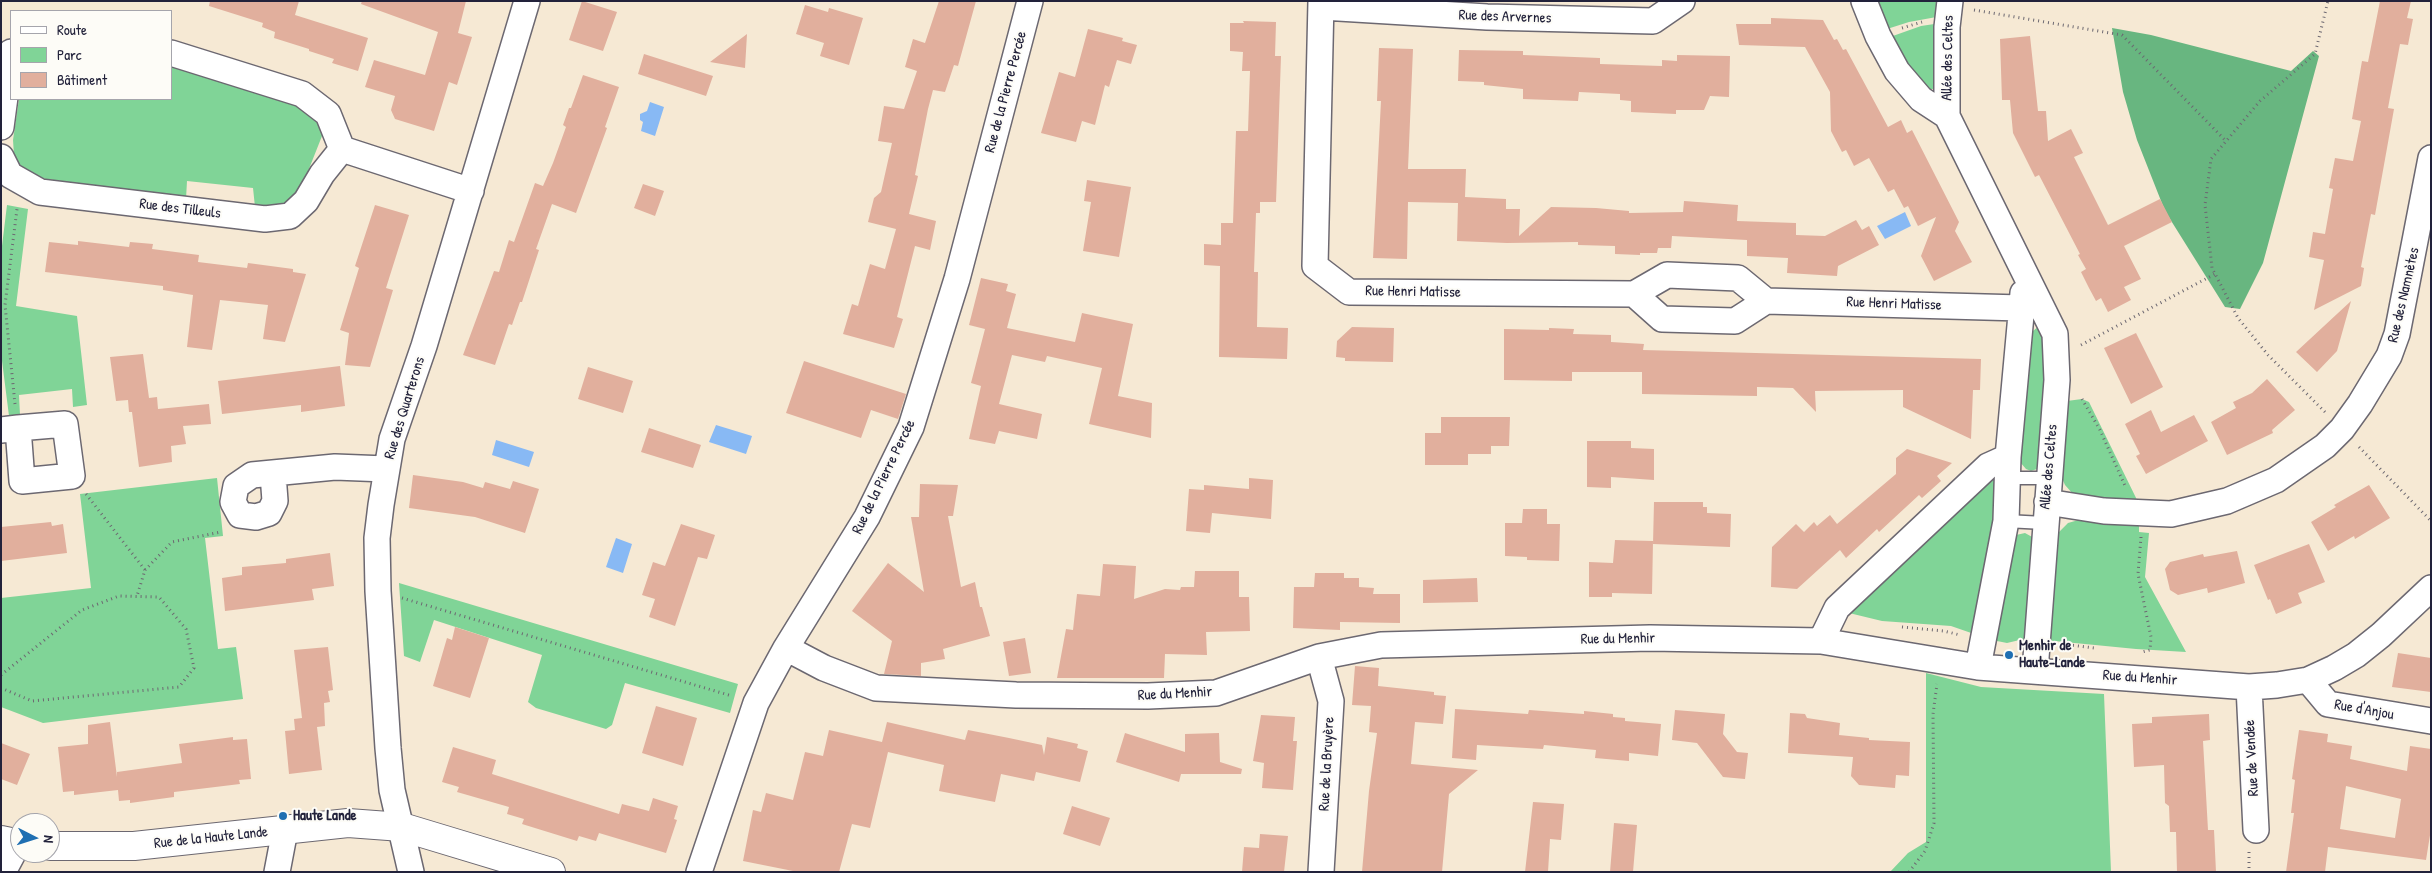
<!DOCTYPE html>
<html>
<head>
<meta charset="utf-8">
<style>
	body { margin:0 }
	#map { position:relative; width:2432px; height:873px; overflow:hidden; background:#f6e9d4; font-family:"Patrick Hand",sans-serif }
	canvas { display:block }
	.frame { position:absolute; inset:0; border:2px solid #22223b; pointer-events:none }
	.legend { position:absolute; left:10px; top:10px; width:162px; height:90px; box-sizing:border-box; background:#fdfcf7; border:1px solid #a5a5ac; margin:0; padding:6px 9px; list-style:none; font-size:15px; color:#22223b }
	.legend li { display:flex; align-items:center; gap:10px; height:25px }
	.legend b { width:25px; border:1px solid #a5a5ac }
	.north { position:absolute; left:10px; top:813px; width:50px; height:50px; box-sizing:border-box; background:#fdfcf7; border:1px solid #a5a5ac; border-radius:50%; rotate:95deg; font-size:14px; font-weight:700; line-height:20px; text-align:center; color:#22223b }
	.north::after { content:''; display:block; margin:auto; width:18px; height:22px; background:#1f6fb2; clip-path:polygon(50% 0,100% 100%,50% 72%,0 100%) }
</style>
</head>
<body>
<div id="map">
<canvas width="2432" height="873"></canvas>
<div class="frame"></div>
<ul class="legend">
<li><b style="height:6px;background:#fff"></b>Route</li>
<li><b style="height:14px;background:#80d497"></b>Parc</li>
<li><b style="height:14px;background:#e1af9d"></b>Bâtiment</li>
</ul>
<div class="north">N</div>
</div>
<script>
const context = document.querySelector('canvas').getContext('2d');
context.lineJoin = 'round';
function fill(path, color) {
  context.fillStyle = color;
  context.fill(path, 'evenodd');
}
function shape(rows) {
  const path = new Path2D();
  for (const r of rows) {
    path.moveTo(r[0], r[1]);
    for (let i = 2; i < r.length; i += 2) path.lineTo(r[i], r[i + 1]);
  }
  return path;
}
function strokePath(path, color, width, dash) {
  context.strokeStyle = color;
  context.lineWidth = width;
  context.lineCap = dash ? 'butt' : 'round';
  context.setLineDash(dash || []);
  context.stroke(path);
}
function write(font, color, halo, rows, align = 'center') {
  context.font = font + ' "Patrick Hand",sans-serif';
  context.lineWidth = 4;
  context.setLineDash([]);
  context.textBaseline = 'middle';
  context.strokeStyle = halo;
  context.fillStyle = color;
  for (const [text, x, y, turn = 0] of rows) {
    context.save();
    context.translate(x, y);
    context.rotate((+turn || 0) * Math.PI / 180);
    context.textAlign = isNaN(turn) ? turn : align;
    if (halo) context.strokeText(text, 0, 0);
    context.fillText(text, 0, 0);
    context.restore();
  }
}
const green = shape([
	[1876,1,1945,1,1942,16,1909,22,1887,29],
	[1941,23,1937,88,1928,90,1918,82,1890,37,1921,26],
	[171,66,309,108,322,123,322,136,301,189,294,199,271,209,255,207,253,188,187,181,186,199,33,177,20,165,14,155,13,140,19,99,171,99],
	[7,205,28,209,16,306,77,316,87,405,73,407,72,389,19,395,20,415,9,416,1,353,1,254],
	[2039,326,2048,331,2040,468,2031,471,2026,469,2020,462,2030,342,2033,331],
	[2082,399,2089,402,2139,504,2073,494,2065,485,2061,476,2067,401],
	[1994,477,2001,478,1977,635,1951,626,1882,621,1849,613],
	[217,478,223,536,205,538,218,649,236,647,243,699,43,723,1,707,1,598,91,588,80,494],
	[2082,519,2139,524,2139,532,2149,533,2145,577,2186,652,2136,649,2044,640,2056,535,2068,523],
	[2025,533,2034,538,2028,638,2007,643,1992,640,2016,535],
	[399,583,738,684,730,713,625,683,612,725,606,729,536,708,528,702,542,655,434,620,420,662,404,656],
	[1926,673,1981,687,2104,694,2111,872,1890,872,1908,853,1926,842]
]);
const forest = shape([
	[2112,28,2151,35,2291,71,2313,51,2319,56,2263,263,2240,309,2225,307,2165,211,2137,140,2123,92]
]);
const water = shape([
	[650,102,664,107,655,136,641,131,643,122,640,120,640,114,647,111],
	[1905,212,1911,226,1885,239,1877,226],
	[716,425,752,436,746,454,709,442],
	[496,440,534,452,529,467,492,455],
	[616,538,632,544,623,573,606,567]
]);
const building = shape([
	[210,1,299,1,295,15,368,38,358,71,332,63,334,59,309,51,309,49,274,38,275,32,262,27,263,23,209,6],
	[362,1,466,1,458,33,472,37,457,85,449,82,434,131,395,119,391,110,395,96,365,87,374,60,425,75,438,32,361,4],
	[582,1,617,12,603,51,569,40],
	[939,1,976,1,958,66,954,65,945,92,933,90,928,109,915,175,918,176,909,214,936,221,930,250,915,246,897,317,903,319,894,348,843,334,852,304,858,306,870,264,885,269,896,229,868,222,874,198,881,192,892,143,878,141,884,106,904,109,917,71,905,67,913,39,925,43],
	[2380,1,2411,1,2407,18,2413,19,2408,45,2400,44,2388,108,2394,109,2375,215,2371,214,2361,267,2364,268,2361,286,2314,310,2324,260,2309,257,2313,232,2325,234,2333,189,2329,188,2335,158,2353,161,2361,121,2352,119,2362,61,2368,62],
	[805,5,828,12,829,8,863,18,849,65,820,56,824,43,796,34],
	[1771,18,1823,20,1834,40,1837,39,1843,50,1846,49,1888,127,1901,120,1907,133,1912,130,1959,222,1955,231,1972,262,1934,281,1921,256,1936,217,1918,226,1908,206,1904,208,1894,189,1888,192,1869,158,1854,166,1846,150,1842,152,1831,131,1830,92,1805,47,1739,45,1736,24,1771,24],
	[1243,21,1276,22,1275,56,1281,56,1276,202,1260,202,1260,213,1256,213,1254,272,1258,272,1257,327,1288,328,1287,359,1219,357,1220,266,1204,265,1204,244,1221,245,1221,223,1233,223,1236,131,1248,131,1250,71,1242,71,1243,52,1230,51,1230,23,1244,23],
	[1088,29,1123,38,1122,41,1137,45,1131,64,1117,60,1109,87,1105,85,1095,125,1082,121,1076,142,1041,133,1059,72,1075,77],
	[747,34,745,68,710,62],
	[2030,36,2038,111,2046,111,2048,141,2071,129,2083,153,2074,157,2108,225,2160,199,2172,222,2124,246,2141,279,2124,287,2131,300,2108,312,2101,298,2096,301,2089,288,2081,272,2086,269,2078,255,2080,254,2039,175,2035,177,2013,133,2010,100,2002,100,2000,39],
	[1379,48,1413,49,1408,169,1466,169,1465,197,1506,199,1506,209,1520,209,1519,236,1551,207,1596,208,1629,211,1629,213,1683,212,1684,201,1738,205,1737,221,1796,223,1796,235,1825,236,1856,220,1862,230,1869,226,1879,245,1838,266,1837,276,1787,273,1788,258,1747,256,1747,240,1672,236,1671,248,1658,248,1657,253,1640,253,1640,255,1615,254,1615,246,1578,245,1578,242,1507,243,1457,241,1458,203,1408,202,1407,259,1373,258,1381,101,1377,101],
	[1459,50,1523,51,1523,55,1600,58,1600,64,1662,66,1662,60,1677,61,1677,55,1730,56,1729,97,1710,96,1704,110,1676,110,1676,114,1631,112,1631,101,1620,100,1620,94,1579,92,1578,101,1523,99,1523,89,1484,85,1484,82,1458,81],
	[644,54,713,76,706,96,638,74],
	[583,75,619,87,605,127,607,128,576,213,552,204,536,249,539,250,522,302,520,302,512,325,509,324,495,365,463,355,494,271,499,272,509,240,514,242,535,183,543,186,553,163,566,127,563,125,569,108,571,108],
	[1087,180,1131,187,1119,257,1083,251,1091,202,1084,201],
	[643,184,664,191,655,216,634,208],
	[375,205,409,215,386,288,393,290,370,367,345,365,349,333,340,330,359,268,355,266],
	[78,241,129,247,130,242,153,244,152,249,199,255,198,262,247,268,248,263,293,269,293,272,306,274,285,342,263,339,268,305,220,300,212,350,187,347,193,295,163,290,163,286,45,272,49,242,78,245],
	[981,278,1008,284,1006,291,1016,294,1007,328,1075,342,1082,313,1133,324,1118,396,1152,403,1151,438,1089,424,1102,368,1047,356,1045,362,1012,355,999,404,1042,414,1037,439,999,431,995,444,969,439,981,386,971,383,985,329,969,325],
	[2351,301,2337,351,2317,372,2296,352],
	[1352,327,1394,328,1393,362,1345,361,1345,358,1336,357,1337,341],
	[1549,328,1574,329,1573,334,1611,335,1611,342,1644,344,1643,350,1981,359,1980,390,1973,390,1971,439,1903,407,1903,390,1815,391,1816,412,1793,388,1757,387,1757,396,1642,394,1642,372,1572,372,1572,381,1504,380,1504,329,1549,330],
	[2136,333,2163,387,2131,404,2104,348],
	[143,354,149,398,157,397,158,409,209,404,211,424,183,426,186,444,171,446,172,462,139,467,132,412,129,412,128,400,116,401,110,357],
	[804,361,906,394,898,419,871,410,861,438,786,413],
	[340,366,345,406,301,412,301,405,222,414,218,381],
	[588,367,633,381,623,413,578,399],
	[2267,379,2295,410,2272,430,2273,433,2227,455,2211,422,2236,408,2233,402,2252,393],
	[2151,410,2161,432,2194,415,2208,441,2146,474,2136,456,2140,454,2125,424],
	[1441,417,1510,417,1509,446,1491,446,1491,454,1468,454,1468,465,1425,465,1425,433,1441,433],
	[649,428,701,445,693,468,641,452],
	[1587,441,1631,441,1631,448,1654,449,1654,480,1611,477,1611,488,1587,487],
	[1907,449,1952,463,1937,476,1941,481,1922,498,1919,495,1879,532,1877,529,1846,558,1840,550,1797,589,1771,587,1772,547,1796,524,1804,532,1814,522,1817,526,1830,515,1837,524,1896,474,1896,458],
	[413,475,463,482,483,488,485,482,510,489,513,481,539,489,525,533,475,517,409,508],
	[1249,478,1273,480,1271,519,1212,513,1210,533,1186,531,1189,489,1204,490,1204,485,1249,489],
	[920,484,958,485,953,516,948,516,961,587,975,582,980,607,982,607,990,636,943,649,945,659,921,663,921,676,884,674,892,641,852,611,888,563,924,592,911,517,919,517],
	[2369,485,2390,518,2355,539,2354,536,2328,551,2311,522,2336,507,2334,505],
	[1654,502,1703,502,1703,507,1707,507,1707,513,1731,514,1730,547,1653,544],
	[1523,509,1547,509,1547,524,1560,524,1559,561,1527,560,1527,557,1505,556,1505,523,1522,523],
	[51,522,52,526,63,524,67,553,1,561,1,527],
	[681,524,715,535,707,559,698,557,675,626,649,617,655,599,642,595,653,562,665,566],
	[1615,540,1653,541,1652,594,1612,593,1612,597,1589,597,1589,562,1613,563],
	[2309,544,2325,582,2298,593,2302,603,2276,614,2270,599,2268,600,2254,565],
	[2237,551,2245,583,2208,593,2207,588,2178,595,2170,590,2165,569,2170,562,2203,554,2204,557],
	[330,553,334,586,312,589,314,600,225,611,222,578,242,575,242,567,286,563,286,559],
	[1103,564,1136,566,1134,599,1165,589,1180,590,1181,587,1194,587,1195,571,1239,571,1239,597,1249,597,1250,631,1206,632,1207,655,1165,654,1164,678,1057,678,1066,629,1073,630,1077,594,1100,596],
	[1315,573,1344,573,1344,578,1359,578,1359,587,1374,588,1373,594,1400,594,1400,623,1340,622,1340,630,1293,628,1294,587,1314,587],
	[1477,578,1478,602,1423,603,1423,580],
	[455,627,489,638,470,698,433,686,447,638,452,640],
	[1025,638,1031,673,1009,676,1003,642],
	[328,647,333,690,328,691,330,702,324,703,325,726,317,727,322,770,289,774,285,731,295,730,294,719,302,718,294,650],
	[2398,653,2431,658,2431,692,2392,687],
	[1355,666,1379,668,1378,686,1434,692,1434,695,1446,696,1443,724,1415,722,1411,764,1478,770,1449,794,1442,872,1362,872,1369,791,1377,733,1369,732,1371,706,1352,705],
	[656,706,697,718,683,766,642,753],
	[1455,709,1528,714,1529,710,1584,714,1584,711,1613,714,1613,717,1625,718,1625,721,1661,724,1658,756,1629,753,1629,761,1595,758,1596,750,1544,745,1543,749,1477,745,1476,760,1452,758],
	[1675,710,1725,714,1723,734,1737,752,1748,753,1745,779,1723,777,1697,743,1672,740],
	[1790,713,1805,714,1807,718,1840,723,1839,735,1869,738,1869,740,1910,742,1909,776,1896,775,1895,788,1859,785,1851,776,1853,757,1788,753],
	[2209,714,2210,740,2203,741,2208,830,2214,830,2216,872,2177,872,2176,832,2170,832,2169,806,2165,803,2164,765,2134,767,2132,724,2152,723,2152,717],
	[1261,715,1295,717,1293,741,1297,741,1293,790,1262,788,1264,763,1253,761],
	[110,722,117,777,117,772,182,763,179,744,233,737,233,740,247,739,251,779,239,780,240,784,174,792,174,797,130,803,130,800,119,801,118,790,74,795,74,791,63,792,58,747,88,744,88,725],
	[887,722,965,740,968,730,1009,738,1042,745,1044,755,1047,737,1078,744,1077,748,1088,751,1080,782,1036,772,1034,781,1001,774,995,802,939,791,944,765,888,752,870,828,852,824,839,872,798,872,743,861,753,810,761,812,766,793,793,800,805,752,823,756,829,730,882,742],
	[2299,730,2328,734,2327,742,2352,746,2350,759,2407,771,2410,746,2431,749,2431,829,2426,860,2328,847,2325,872,2286,872,2294,813,2291,813,2295,780,2292,779],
	[2346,786,2401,799,2395,838,2340,829],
	[1125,733,1185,752,1185,734,1219,733,1220,762,1242,769,1241,774,1181,774,1179,782,1116,762],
	[1,743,30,754,17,785,1,779],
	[453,747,496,760,492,774,619,814,622,804,649,811,653,798,678,806,674,819,677,820,666,853,599,833,596,841,579,836,577,841,522,824,524,819,507,814,509,807,457,792,459,787,442,782],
	[1533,802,1564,804,1561,840,1550,839,1548,872,1525,872],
	[1072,806,1110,818,1100,846,1063,834],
	[1614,823,1637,825,1633,872,1610,872],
	[1260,834,1288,836,1284,872,1242,872,1244,847,1259,848]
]);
const path = shape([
	[1974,10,2122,35,2226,141],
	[1902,28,1922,22],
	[2081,345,2215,274],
	[2082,399,2100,430,2126,488],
	[15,404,5,305,17,209],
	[2325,412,2268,355,2238,318,2212,268,2205,205,2211,159,2260,101,2315,54,2328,1],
	[2359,447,2431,521],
	[86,494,145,570,137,596],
	[2141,537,2138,574,2151,637,2150,650,2142,652],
	[145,570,172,542,221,532],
	[402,598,732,696],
	[1902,627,1944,631,1960,635],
	[2063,644,2094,648],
	[1,675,82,610,119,596,159,597,186,629,194,668,179,687,32,701,1,688],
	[2249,852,2249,872],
	[1909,872,1925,851,1934,823,1933,714,1937,684]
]);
const lane = shape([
	[2007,478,2049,478],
	[2006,521,2044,523]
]);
const street = shape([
	[1321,1,1315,266,1349,292,1634,294],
	[1864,1,1878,36,1897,71,1921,99,1947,116,2055,334,2057,380,2035,671],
	[1322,7,1487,17,1653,21,1682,1],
	[171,53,302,94,328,114,342,149],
	[1947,116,1947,27,1950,1],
	[1,127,11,52],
	[342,149,471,191],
	[1,157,10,175,40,192,265,219,290,216,306,201,322,174,342,149],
	[1766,301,1738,278,1667,275,1634,294,1662,319,1735,321,1766,301,2021,308],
	[1,430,18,428,65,424,72,476,22,481,18,428],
	[273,474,275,501,269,513,256,517,240,515,233,502,236,486,252,475,335,467,386,469],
	[2047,502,2104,511,2171,514,2227,501,2276,480,2325,446,2342,429,2360,404,2389,356,2397,334,2431,158],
	[1821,641,1837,608,1988,466,2008,457],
	[786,648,824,668,876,688,1016,695,1148,696,1216,693,1319,657,1381,645,1650,638,1821,641,1978,667,2249,687,2277,685,2308,680,2334,668,2356,655,2381,635,2431,588],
	[1319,657,1331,701,1321,872],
	[1978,667,2006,521,2008,457,2023,293],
	[2308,680,2328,704,2431,721],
	[2249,687,2256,830],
	[3,872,18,844],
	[277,872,285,830],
	[411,872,392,790,388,748,378,591,377,538,381,505,392,439,424,346,527,1],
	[699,872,756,703,786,648,867,517,911,427,957,279,1030,1]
]);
const secondary = shape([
	[1,840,20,844],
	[50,846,134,846,348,823,402,827,551,872]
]);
const markers = [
	[2009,655,5,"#1f6fb2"],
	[283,816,5,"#1f6fb2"]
];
const streetNames = [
	["Rue des Arvernes",1505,17,2],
	["Allée des Celtes",1948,58,-89],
	["Rue de la Pierre Percée",1006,92,-75],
	["Rue des Tilleuls",180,209,7],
	["Rue Henri Matisse",1413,292,1],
	["Rue des Namnètes",2404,295,-77],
	["Rue Henri Matisse",1894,304,2],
	["Rue des Quarterons",405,408,-73],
	["Allée des Celtes",2049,467,-85],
	["Rue de la Pierre Percée",884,477,-64],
	["Rue du Menhir",1618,639,-1],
	["Rue du Menhir",2140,678,4],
	["Rue du Menhir",1175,694,-3],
	["Rue d'Anjou",2364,710,10],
	["Rue de Vendée",2252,758,-93],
	["Rue de la Bruyère",1327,764,-87],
	["Rue de la Haute Lande",211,838,-6]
];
const poiNames = [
	["Menhir de",2019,646],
	["Haute-Lande",2019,663],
	["Haute Lande",293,816]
];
fill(green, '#80d497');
fill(forest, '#68b680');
fill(water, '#88b9f4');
fill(building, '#e1af9d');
strokePath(lane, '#6c6871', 15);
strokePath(street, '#6c6871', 28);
strokePath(secondary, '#6c6871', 30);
strokePath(path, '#6c6871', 3, [1, 4]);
strokePath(lane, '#fff', 12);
strokePath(street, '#fff', 25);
strokePath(secondary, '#fff', 28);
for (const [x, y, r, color] of markers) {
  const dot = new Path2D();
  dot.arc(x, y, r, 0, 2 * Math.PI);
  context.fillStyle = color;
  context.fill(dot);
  strokePath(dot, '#fdfcf7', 2);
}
write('15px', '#22223b', '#fdfcf7', streetNames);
write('bold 15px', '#22223b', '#fdfcf7', poiNames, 'left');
</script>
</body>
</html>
